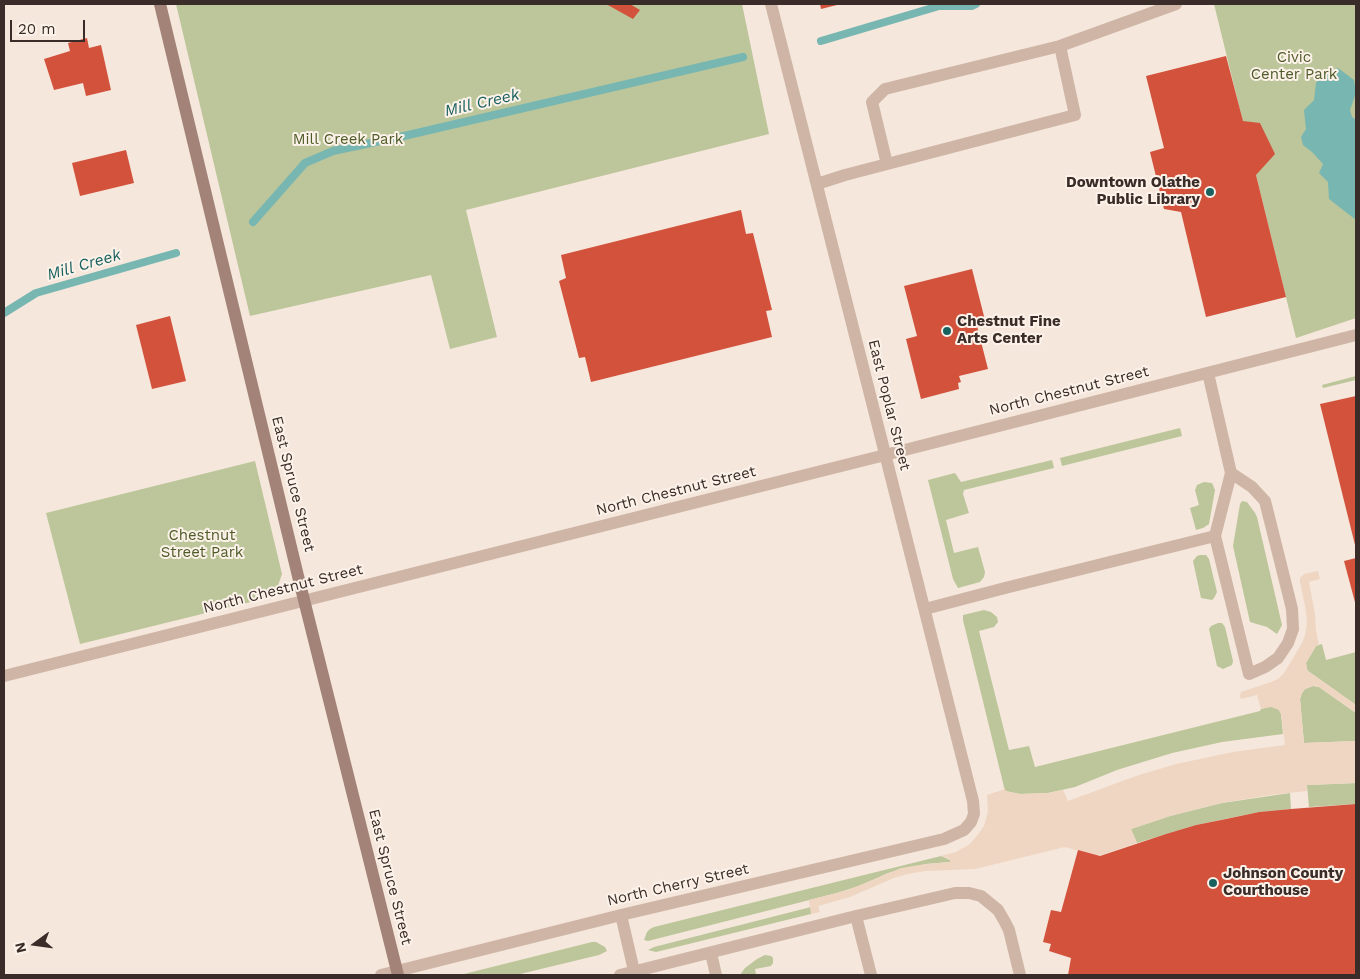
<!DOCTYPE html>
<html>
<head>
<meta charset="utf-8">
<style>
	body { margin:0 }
	#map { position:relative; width:1360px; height:979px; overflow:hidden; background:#f5e7dc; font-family:"Work Sans",sans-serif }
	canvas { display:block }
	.frame { position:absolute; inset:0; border:5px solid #3a2c28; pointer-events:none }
	.north { position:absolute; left:10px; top:919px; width:50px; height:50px; -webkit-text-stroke:4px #fcf2e9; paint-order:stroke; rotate:256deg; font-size:14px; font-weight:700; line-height:20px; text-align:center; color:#3a2c28 }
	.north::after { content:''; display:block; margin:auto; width:18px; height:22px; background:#3a2c28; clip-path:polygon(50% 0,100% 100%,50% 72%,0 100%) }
	.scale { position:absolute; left:10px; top:20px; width:75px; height:22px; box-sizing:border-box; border:2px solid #3a2c28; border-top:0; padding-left:6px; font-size:15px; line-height:18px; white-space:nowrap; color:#3a2c28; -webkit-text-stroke:4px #fcf2e9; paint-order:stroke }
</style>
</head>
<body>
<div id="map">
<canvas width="1360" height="979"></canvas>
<div class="frame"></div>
<div class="north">N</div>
<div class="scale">20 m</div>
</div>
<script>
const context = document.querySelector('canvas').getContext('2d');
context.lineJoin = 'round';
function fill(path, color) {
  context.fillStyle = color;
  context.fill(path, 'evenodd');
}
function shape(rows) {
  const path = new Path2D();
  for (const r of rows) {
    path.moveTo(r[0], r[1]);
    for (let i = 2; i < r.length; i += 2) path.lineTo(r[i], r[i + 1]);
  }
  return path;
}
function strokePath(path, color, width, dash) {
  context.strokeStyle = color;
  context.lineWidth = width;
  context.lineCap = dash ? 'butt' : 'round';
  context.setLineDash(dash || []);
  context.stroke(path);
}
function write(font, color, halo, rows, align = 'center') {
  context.font = font + ' "Work Sans",sans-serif';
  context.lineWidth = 4;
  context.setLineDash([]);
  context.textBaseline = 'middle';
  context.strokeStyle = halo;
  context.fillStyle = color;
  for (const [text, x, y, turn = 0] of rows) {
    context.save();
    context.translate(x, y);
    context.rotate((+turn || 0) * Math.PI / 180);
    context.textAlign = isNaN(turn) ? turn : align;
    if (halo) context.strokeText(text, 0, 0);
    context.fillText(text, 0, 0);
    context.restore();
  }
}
const green = shape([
	[176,4,742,4,769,134,466,210,497,337,450,349,431,275,250,316],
	[1214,4,1356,4,1356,318,1296,338],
	[1356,376,1356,380,1323,388,1322,385],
	[1180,428,1182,436,1062,466,1060,458],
	[1052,460,1054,468,964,490,963,494,969,513,946,520,954,553,978,547,985,572,984,577,980,582,958,588,953,579,928,480,955,473,961,482],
	[255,461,282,574,275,594,267,598,80,644,46,513],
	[1204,482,1212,483,1215,490,1209,524,1203,528,1196,530,1190,508,1199,505,1195,490,1197,485],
	[1242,501,1247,502,1255,513,1257,517,1282,625,1277,634,1267,627,1250,622,1233,546,1240,504],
	[1200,555,1206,555,1209,559,1217,592,1214,598,1212,600,1201,598,1193,561,1197,556],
	[984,610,991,612,997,617,998,622,994,627,979,631,1009,750,1029,746,1035,767,1260,711,1261,709,1268,707,1274,707,1279,710,1281,714,1283,734,1222,742,1172,753,1117,770,1075,787,1048,793,1020,794,1005,791,963,620,963,615],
	[1218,623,1222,623,1225,627,1233,661,1232,665,1223,669,1217,666,1209,629,1211,626],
	[1322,644,1326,660,1356,652,1356,705,1308,671,1307,669,1306,663,1316,646],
	[1313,686,1319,687,1356,713,1356,741,1304,743,1300,699,1302,693,1305,689],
	[1356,783,1356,804,1309,807,1307,785],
	[1290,793,1291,809,1259,812,1196,825,1137,843,1131,829,1170,816,1222,803],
	[941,856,950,860,950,862,926,864,888,873,862,885,837,893,648,941,644,940,647,932,650,929,654,927],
	[811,907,811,914,656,952,648,950,654,947],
	[592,942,596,942,605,947,607,951,599,955,516,975,460,975],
	[765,955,771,956,773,958,773,963,771,966,755,969,756,975,740,975,745,968,757,959]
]);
const plaza = shape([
	[1318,571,1320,579,1309,582,1315,614,1316,631,1319,645,1316,646,1306,663,1307,669,1308,671,1356,705,1356,713,1319,687,1313,686,1305,689,1302,693,1300,699,1304,743,1356,741,1356,783,1307,785,1307,791,1270,795,1246,799,1221,803,1170,816,1131,829,1137,843,1098,856,1065,847,975,869,925,871,908,874,894,878,850,897,818,906,820,912,811,914,809,900,848,890,901,868,926,864,950,862,950,859,941,856,956,852,970,844,979,833,984,826,988,811,987,795,1005,789,1006,791,1020,794,1048,793,1063,790,1068,801,1136,776,1176,764,1233,752,1285,745,1281,714,1279,710,1271,707,1261,709,1257,695,1241,699,1240,696,1241,692,1271,682,1278,679,1284,673,1302,643,1305,635,1307,623,1306,611,1300,582,1300,578,1304,574]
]);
const water = shape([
	[1338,68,1354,80,1356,93,1350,110,1352,117,1356,120,1356,220,1329,199,1328,182,1319,173,1323,164,1312,152,1303,145,1301,137,1306,129,1304,110,1314,100,1316,83,1319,77]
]);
const stream = shape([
	[821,41,939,6,972,6,976,4],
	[253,222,305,163,333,151,404,136,743,57],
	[4,313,36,293,176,253]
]);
const building = shape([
	[606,4,630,4,640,10,633,19],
	[820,4,841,4,821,9],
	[87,38,89,48,101,45,111,90,86,96,83,83,54,90,44,59,70,51,68,43],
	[1226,56,1243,121,1260,123,1275,154,1256,175,1286,297,1206,317,1181,212,1164,209,1150,152,1164,148,1146,76],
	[126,150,134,183,80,196,72,163],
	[741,210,746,234,753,233,772,310,766,311,772,337,591,382,585,357,579,358,559,281,566,278,561,255],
	[972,269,986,324,977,326,988,369,959,376,961,382,958,383,959,389,921,399,906,339,917,336,904,286],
	[170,316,186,381,152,389,136,325],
	[1356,396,1356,549,1320,404],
	[1356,558,1356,606,1344,561],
	[1356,804,1356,975,1068,975,1071,958,1049,951,1051,944,1043,942,1051,910,1061,912,1078,850,1100,856,1166,834,1196,825,1226,819,1259,812,1291,809]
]);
const lane = shape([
	[887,164,872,102,885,89,1060,46,1176,4],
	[817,184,845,175,1075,115,1060,46],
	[1208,373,1231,473],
	[1231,473,1252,487,1265,501,1292,609,1293,629,1288,643,1278,658,1265,667,1249,674,1215,536,1231,473],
	[925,609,1005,588,1215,536],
	[621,915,635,975],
	[856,916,955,893,969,893,981,896,998,910,1005,922,1009,930,1020,975],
	[711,953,716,975],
	[620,975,856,916,871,975]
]);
const street = shape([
	[4,676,885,455,1356,335],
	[381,975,621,915,944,839,964,830,971,822,974,814,973,801,771,4]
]);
const secondary = shape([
	[160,4,298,576,398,975]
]);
const markers = [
	[1210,192,5,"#18615f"],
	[947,331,5,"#18615f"],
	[1213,883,5,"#18615f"]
];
const parkNames = [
	["Civic",1294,58],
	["Center Park",1294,75],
	["Mill Creek Park",348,140],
	["Chestnut",202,536],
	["Street Park",202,553]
];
const poiNames = [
	["Downtown Olathe",1200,183,"right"],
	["Public Library",1200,200,"right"],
	["Chestnut Fine",957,322],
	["Arts Center",957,339],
	["Johnson County",1223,874],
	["Courthouse",1223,891]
];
const streetNames = [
	["North Chestnut Street",1069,391,-14],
	["East Poplar Street",889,405,76],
	["East Spruce Street",293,484,76],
	["North Chestnut Street",676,491,-14],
	["North Chestnut Street",283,589,-14],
	["East Spruce Street",390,877,76],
	["North Cherry Street",678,885,-13]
];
const waterNames = [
	["Mill Creek",482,103,-13],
	["Mill Creek",84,265,-16]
];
fill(green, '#bcc69a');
fill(plaza, '#efd6c2');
fill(water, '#78b6b2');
strokePath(stream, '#78b6b2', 8);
fill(building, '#d3523c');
strokePath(lane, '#cfb5a6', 12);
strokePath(street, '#cfb5a6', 12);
strokePath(secondary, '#a38377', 12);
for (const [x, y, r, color] of markers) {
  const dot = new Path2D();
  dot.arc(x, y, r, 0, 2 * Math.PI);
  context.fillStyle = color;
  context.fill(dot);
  strokePath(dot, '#fcf2e9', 2);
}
write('15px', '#4e5c29', '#fcf2e9', parkNames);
write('bold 15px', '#3a2c28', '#fcf2e9', poiNames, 'left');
write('15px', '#3a2c28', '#fcf2e9', streetNames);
write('italic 16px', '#18615f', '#fcf2e9', waterNames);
</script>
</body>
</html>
